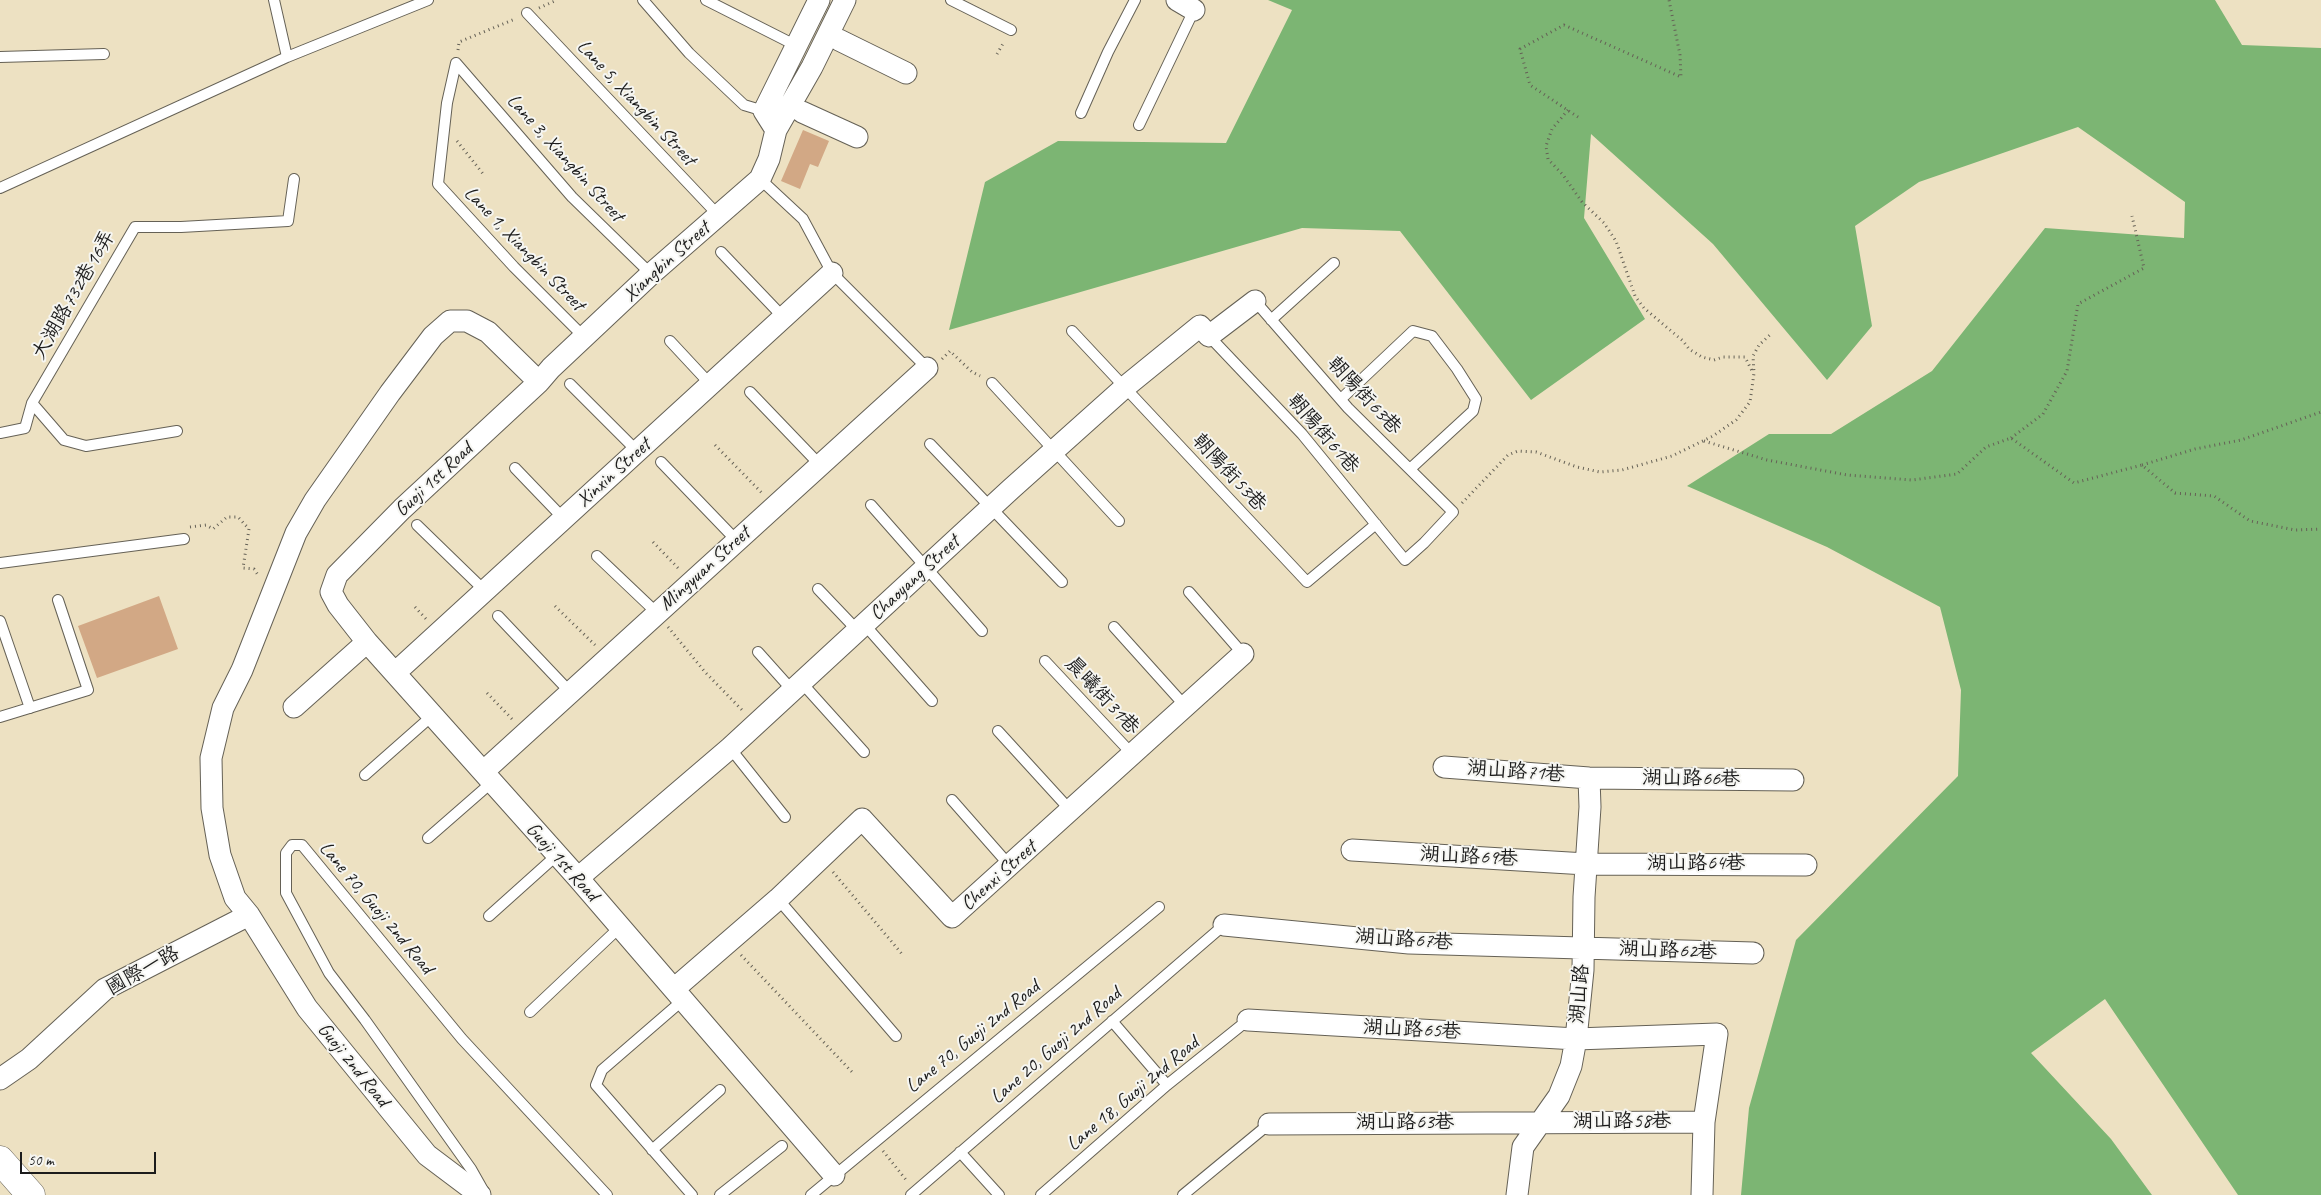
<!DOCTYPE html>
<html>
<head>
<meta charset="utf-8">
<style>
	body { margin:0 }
	#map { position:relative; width:2321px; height:1195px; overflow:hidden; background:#ede1c2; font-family:Caveat,sans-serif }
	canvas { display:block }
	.scale { position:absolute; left:20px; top:1152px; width:136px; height:22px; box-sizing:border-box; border:2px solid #1c1c1c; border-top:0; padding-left:6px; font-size:15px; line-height:18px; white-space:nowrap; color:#1c1c1c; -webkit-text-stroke:4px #f6f6f2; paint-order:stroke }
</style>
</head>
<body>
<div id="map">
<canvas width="2321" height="1195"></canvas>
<div class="scale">50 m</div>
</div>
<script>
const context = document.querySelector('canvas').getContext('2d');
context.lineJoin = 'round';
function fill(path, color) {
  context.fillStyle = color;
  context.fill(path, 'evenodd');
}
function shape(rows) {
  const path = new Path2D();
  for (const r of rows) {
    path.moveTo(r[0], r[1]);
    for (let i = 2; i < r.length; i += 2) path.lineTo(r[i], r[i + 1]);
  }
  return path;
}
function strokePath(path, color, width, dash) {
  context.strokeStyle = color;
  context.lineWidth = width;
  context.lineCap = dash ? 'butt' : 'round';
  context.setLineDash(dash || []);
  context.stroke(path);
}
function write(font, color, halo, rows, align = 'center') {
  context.font = font + ' Caveat,"LXGW WenKai TC",sans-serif';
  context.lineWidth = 4;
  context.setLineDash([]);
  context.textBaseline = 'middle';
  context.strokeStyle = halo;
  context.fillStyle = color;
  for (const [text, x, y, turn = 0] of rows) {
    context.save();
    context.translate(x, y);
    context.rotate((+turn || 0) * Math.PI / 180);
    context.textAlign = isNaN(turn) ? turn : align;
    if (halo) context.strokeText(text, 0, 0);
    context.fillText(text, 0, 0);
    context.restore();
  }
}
const forest = shape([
	[1268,0,2215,0,2242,45,2321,48,2321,1195,2238,1195,2105,999,2031,1053,2111,1139,2152,1195,1741,1195,1749,1108,1796,940,1958,776,1961,690,1940,607,1827,547,1687,486,1769,434,1831,434,1932,371,2045,228,2184,238,2185,202,2078,127,1919,182,1855,226,1872,326,1827,380,1713,244,1591,134,1584,218,1645,319,1531,400,1400,231,1302,228,949,330,985,182,1058,141,1226,143,1292,10]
]);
const building = shape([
	[803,130,829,141,818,167,810,164,800,189,781,181],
	[159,596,178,649,97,678,78,626]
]);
const path = shape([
	[539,8,557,0],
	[458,50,459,42,515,19],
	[997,54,1004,42],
	[1568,110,1552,129,1546,146,1548,159,1563,175,1582,202,1604,223,1616,241,1635,296,1644,308,1683,341,1689,349,1702,357,1714,360,1723,357,1745,357,1753,373],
	[1578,117,1530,85,1520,49,1564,25,1681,77,1680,55,1669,0],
	[457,141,484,175],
	[942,359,950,351,972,372,980,376],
	[2011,438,2043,414,2067,371,2078,304,2144,268,2132,216],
	[1704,441,1767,460,1847,475,1912,480,1957,474,1986,447,2011,438,2074,483,2142,465,2175,493,2214,496,2250,521,2295,530,2321,529],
	[715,445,762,493],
	[2142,465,2195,449,2241,440,2321,412],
	[1462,503,1508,455,1518,451,1536,452,1577,467,1600,472,1622,470,1672,456,1713,436,1736,420,1750,402,1754,373,1753,356,1759,345,1772,333],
	[190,527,206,525,213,529,227,517,238,517,249,529,243,568,254,569,258,575],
	[653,542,679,569],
	[555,606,595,645],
	[415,607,427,620],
	[668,627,705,672,742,710],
	[487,693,513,720],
	[833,872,902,954],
	[741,955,852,1072],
	[883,1151,907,1181]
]);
const lane = shape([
	[274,0,287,57],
	[643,0,689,53,744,105,764,111],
	[706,0,797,46],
	[951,0,1011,30],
	[527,13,719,216],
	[0,57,104,54],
	[456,63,447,103,438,184,514,267,585,338],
	[456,63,572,197,651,274],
	[1081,113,1108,52,1135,0],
	[1139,125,1194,10],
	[760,179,803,219,832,273,927,368],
	[0,188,287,57,428,0],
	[721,252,783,317],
	[1271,320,1334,263],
	[1072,331,1307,582,1376,524],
	[1209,336,1302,434,1405,560,1424,543,1453,512,1348,408,1255,301],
	[670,341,710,384],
	[992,383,1119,521],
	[570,384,637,451],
	[750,392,820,465],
	[1341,399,1413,331,1432,336,1457,369,1476,399,1473,411,1410,469],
	[32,403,64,440,86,446,177,431],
	[0,433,25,428,32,403,135,227,181,227,288,221,294,179],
	[930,444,1062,582],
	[661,462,737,541],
	[515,468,564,519],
	[871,505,982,631],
	[417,525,485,591],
	[597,556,657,613],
	[0,563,184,539],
	[818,589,857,630],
	[1189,592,1243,654],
	[498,616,570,692],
	[0,621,30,708],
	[864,624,932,701],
	[1114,627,1186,707],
	[758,652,792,690],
	[1045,661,1133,755],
	[801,682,864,752],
	[0,717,88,690,58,600],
	[998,731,1071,811],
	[730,748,785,817],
	[365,775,433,715],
	[952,800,1010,866],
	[428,838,491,783],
	[778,899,896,1036],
	[489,916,557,855],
	[683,1000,602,1070,596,1085,692,1195],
	[530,1012,620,927],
	[1112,1021,1167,1085],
	[652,1150,720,1090],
	[960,1152,999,1195],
	[484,1192,471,1169,365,1020,329,973,286,893,286,853,292,845,302,845,462,1039,607,1195],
	[720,1195,782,1146],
	[811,1195,1159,907],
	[911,1195,1224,925],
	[1041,1195,1167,1085,1248,1020],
	[1183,1195,1269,1124]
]);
const street = shape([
	[1177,0,1194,10],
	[839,40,906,73],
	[802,112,857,137],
	[776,130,812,67,845,0],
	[539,382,551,368,651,274,760,179,769,159,776,130,764,111,819,0],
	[396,672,832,273],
	[294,707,367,642],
	[1444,767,1589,778,1793,780],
	[484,771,927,368],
	[1352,850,1586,864,1806,865],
	[578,878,730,748,1011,489,1125,387,1200,326,1209,336,1255,301],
	[1224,925,1409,943,1753,953],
	[674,989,778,899,862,819,952,917,1243,654],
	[1248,1020,1576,1039,1717,1034,1704,1122,1702,1195],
	[0,1079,29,1059,105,989,249,915],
	[1269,1124,1704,1122],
	[480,1195,427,1155,307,1008,249,915,235,898,220,855,212,808,211,758,223,708,242,670,296,533,315,500,390,393,433,336,450,321,467,321,488,332,539,382,402,509,337,575,331,592,338,605,367,642,578,878,834,1175],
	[1517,1195,1523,1147,1559,1096,1571,1066,1576,1039,1583,970,1584,897,1590,807,1589,778]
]);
const secondary = shape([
	[0,1160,31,1195]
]);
const streetNames = [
	["Lane 5, Xiangbin Street",636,103,47],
	["Lane 3, Xiangbin Street",565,158,48],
	["Lane 1, Xiangbin Street",524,249,46],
	["Xiangbin Street",667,262,-42],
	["大湖路732巷16弄",74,295,-60],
	["朝陽街63巷",1364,396,47],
	["朝陽街61巷",1323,434,49],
	["Xinxin Street",614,473,-42],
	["朝陽街53巷",1229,473,47],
	["Guoji 1st Road",434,480,-43],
	["Mingyuan Street",705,569,-42],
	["Chaoyang Street",915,578,-43],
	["晨曦街31巷",1102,696,47],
	["湖山路71巷",1516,772,4],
	["湖山路66巷",1691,779,1],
	["湖山路69巷",1469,857,3],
	["Guoji 1st Road",562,862,48],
	["湖山路64巷",1696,864],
	["Chenxi Street",999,876,-42],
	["Lane 70, Guoji 2nd Road",376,908,50],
	["湖山路67巷",1404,940,4],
	["湖山路62巷",1668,951,2],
	["國際一路",143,971,-29],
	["湖山路",1580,994,-85],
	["湖山路65巷",1412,1030,3],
	["Lane 70, Guoji 2nd Road",973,1037,-39],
	["Lane 20, Guoji 2nd Road",1056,1046,-41],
	["Guoji 2nd Road",353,1065,51],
	["Lane 18, Guoji 2nd Road",1133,1094,-40],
	["湖山路58巷",1622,1122],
	["湖山路63巷",1405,1123]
];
fill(forest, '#7cb573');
fill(building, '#d2a885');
strokePath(lane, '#656156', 12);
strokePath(street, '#656156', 23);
strokePath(secondary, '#656156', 29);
strokePath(path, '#656156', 3, [1, 4]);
strokePath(lane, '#fff', 10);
strokePath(street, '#fff', 21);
strokePath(secondary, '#fff', 28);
write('20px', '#1c1c1c', '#f6f6f2', streetNames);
</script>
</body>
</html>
